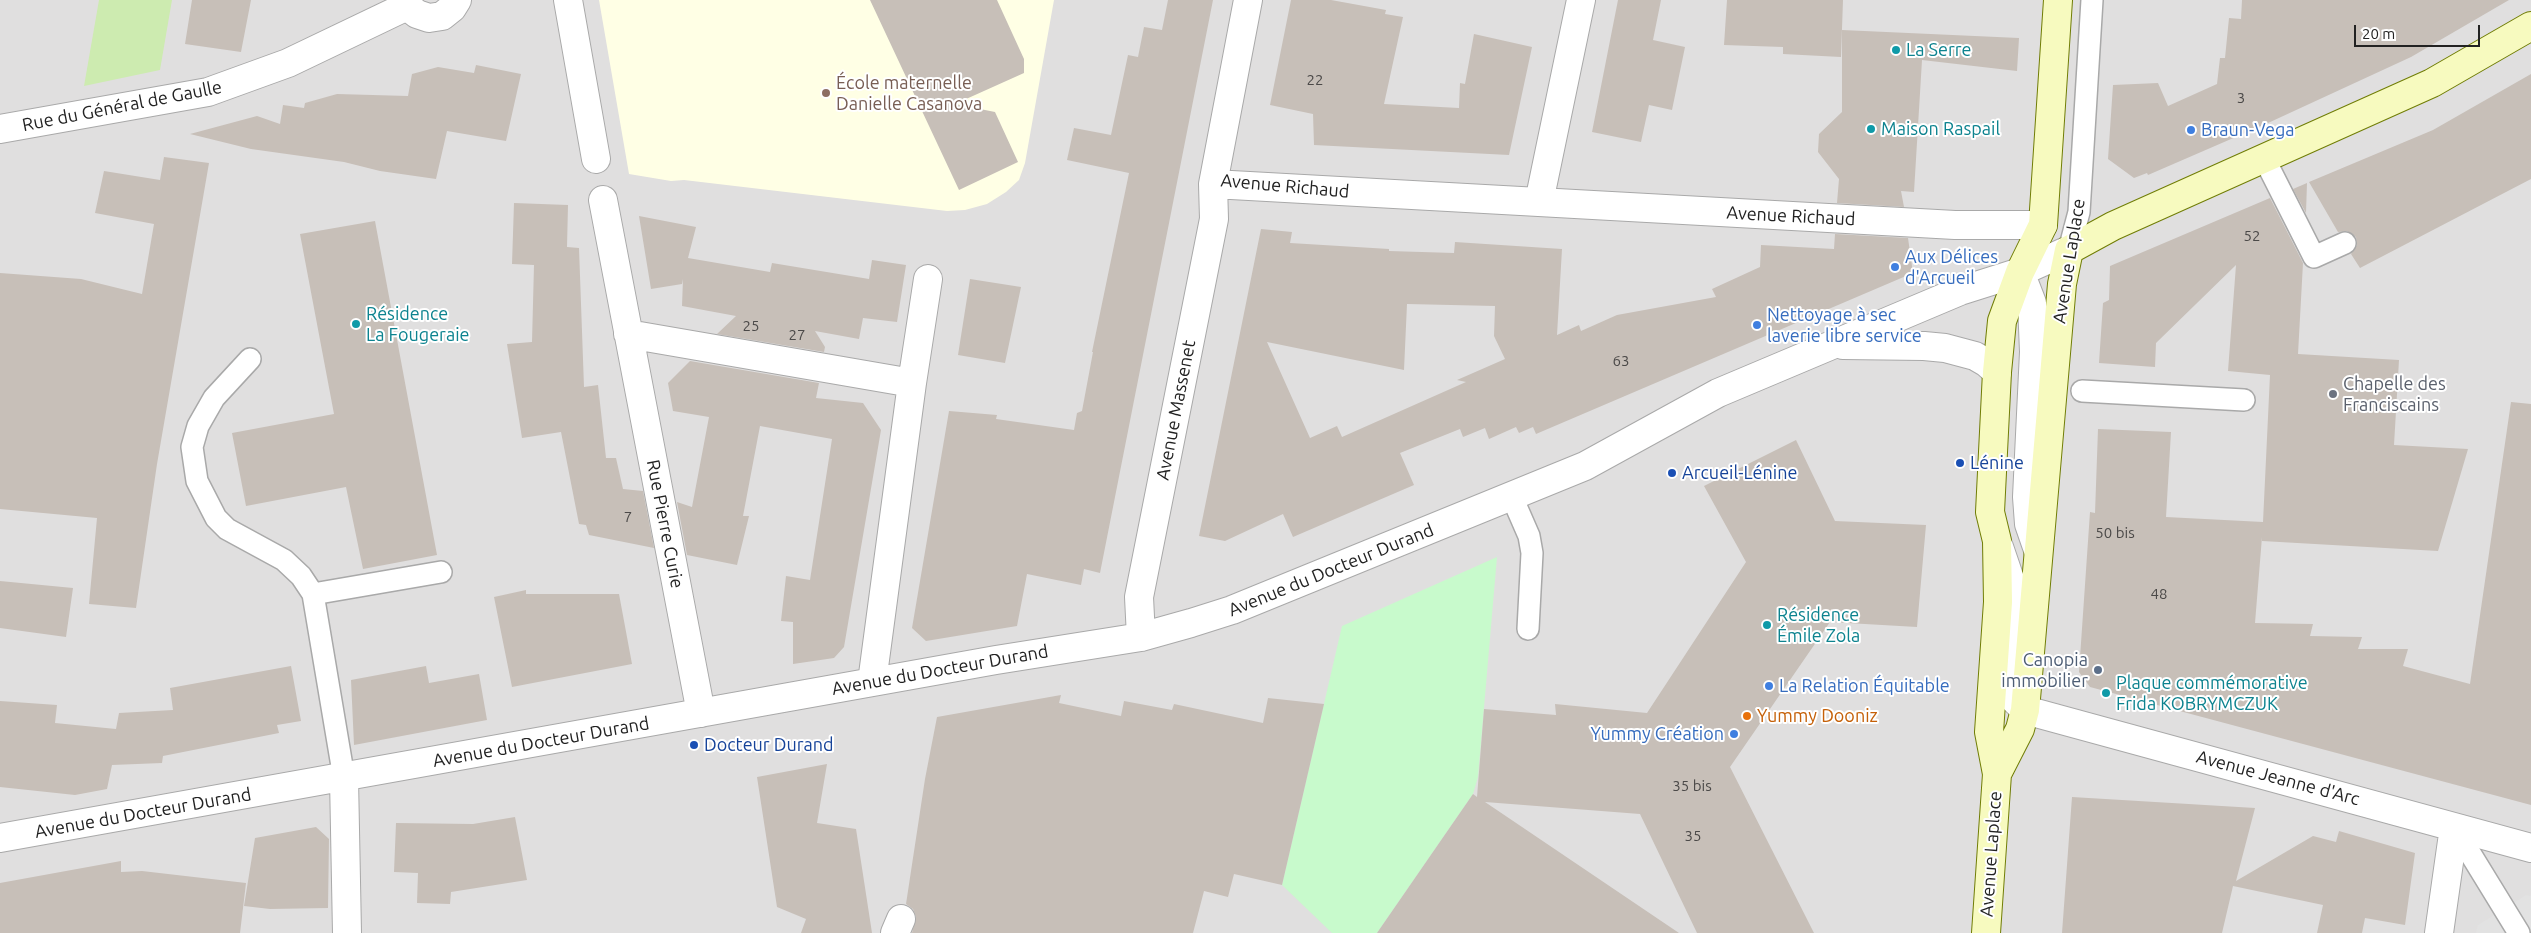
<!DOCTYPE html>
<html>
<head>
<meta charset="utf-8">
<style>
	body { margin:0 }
	#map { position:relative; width:2531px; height:933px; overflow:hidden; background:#f2efe9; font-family:Ubuntu,sans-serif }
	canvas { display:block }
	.scale { position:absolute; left:2354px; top:25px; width:126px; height:22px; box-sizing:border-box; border:2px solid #222; border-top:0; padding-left:6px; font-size:15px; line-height:18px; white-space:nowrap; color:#222; -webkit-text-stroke:4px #fff; paint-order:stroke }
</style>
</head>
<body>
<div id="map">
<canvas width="2531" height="933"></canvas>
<div class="scale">20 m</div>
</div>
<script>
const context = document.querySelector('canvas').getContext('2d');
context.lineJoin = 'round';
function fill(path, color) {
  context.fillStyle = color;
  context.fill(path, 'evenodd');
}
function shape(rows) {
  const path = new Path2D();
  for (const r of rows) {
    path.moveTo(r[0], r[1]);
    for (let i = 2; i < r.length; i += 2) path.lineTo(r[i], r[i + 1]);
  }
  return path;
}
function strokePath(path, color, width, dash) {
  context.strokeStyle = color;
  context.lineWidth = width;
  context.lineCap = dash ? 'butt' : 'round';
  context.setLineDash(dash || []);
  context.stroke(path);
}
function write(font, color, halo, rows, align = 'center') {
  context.font = font + ' Ubuntu,sans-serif';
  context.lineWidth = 4;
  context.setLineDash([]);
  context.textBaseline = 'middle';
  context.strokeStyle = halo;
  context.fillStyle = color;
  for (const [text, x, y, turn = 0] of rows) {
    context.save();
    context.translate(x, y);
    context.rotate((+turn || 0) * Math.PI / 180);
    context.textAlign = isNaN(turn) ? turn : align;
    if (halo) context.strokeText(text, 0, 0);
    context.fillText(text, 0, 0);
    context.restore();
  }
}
const residential = shape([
	[0,0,2531,0,2531,933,0,933]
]);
const education = shape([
	[599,0,1054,0,1025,163,1019,180,1006,192,987,204,965,210,947,211,684,180,671,181,629,174]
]);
const grass = shape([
	[99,0,172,0,160,70,84,86]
]);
const park = shape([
	[1497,557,1478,777,1473,794,1377,933,1332,933,1282,885,1342,626]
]);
const parking = shape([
	[2526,895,2531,896,2531,933,2476,933,2478,925]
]);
const building = shape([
	[192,0,251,0,241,52,185,44],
	[870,0,997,0,1024,59,1024,73,955,104,995,112,1018,162,959,190],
	[1168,0,1213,0,1100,573,1084,569,1081,585,1027,574,1017,626,926,641,912,628,949,411,997,415,996,419,1074,430,1077,413,1082,411,1093,352,1092,352,1129,173,1067,160,1074,128,1111,135,1128,55,1138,57,1144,27,1162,30],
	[1291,0,1331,0,1386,10,1385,14,1403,17,1384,104,1459,108,1460,83,1465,84,1474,34,1532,47,1509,155,1314,145,1313,114,1270,105],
	[1618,0,1661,0,1653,40,1685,47,1672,110,1649,105,1641,142,1592,132],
	[1727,0,1843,0,1841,57,1783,54,1783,47,1724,45],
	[2242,0,2509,0,2411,57,2268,123,2148,175,2147,173,2134,178,2108,159,2113,85,2158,83,2168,106,2217,84,2220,58,2225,58,2229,18,2241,19],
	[1842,30,2019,38,2017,71,1922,60,1914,192,1901,191,1904,207,1837,203,1839,179,1818,152,1819,134,1842,112],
	[476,65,521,74,506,141,447,131,436,179,380,171,344,162,251,149,190,134,257,116,280,124,283,105,304,108,305,103,337,94,408,96,412,74,438,67,474,73],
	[2531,74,2531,179,2360,268,2351,254,2357,245,2356,237,2347,231,2338,232,2309,182,2433,130],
	[164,157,209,163,157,464,136,608,89,604,97,518,0,509,0,273,81,279,142,294,154,224,95,213,104,171,160,180],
	[2307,183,2306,213,2293,189],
	[2270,198,2303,263,2298,354,2399,360,2394,445,2468,449,2438,551,2262,541,2262,537,2255,623,2313,624,2310,636,2362,637,2358,649,2408,649,2403,666,2470,684,2511,402,2531,404,2531,805,2090,687,2079,672,2090,512,2095,513,2098,429,2171,432,2166,517,2263,522,2270,375,2228,371,2236,265,2156,343,2155,367,2099,363,2103,303,2109,300,2110,266],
	[514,203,568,205,567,247,579,248,584,387,598,385,606,458,616,458,623,489,643,491,654,548,589,535,586,525,579,524,561,432,522,438,507,344,532,342,534,265,512,264],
	[639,216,696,227,688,258,770,272,772,263,869,279,872,260,906,265,897,322,863,318,859,339,815,331,825,347,824,352,717,334,736,316,682,306,683,279,682,284,651,289],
	[375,221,437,555,363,569,346,487,246,506,232,433,334,414,300,234],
	[1261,229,1292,232,1290,243,1389,249,1389,251,1454,253,1455,242,1562,249,1557,335,1579,325,1581,331,1617,315,1716,297,1712,289,1760,267,1761,245,1834,249,1835,234,1908,238,1913,273,1536,434,1533,427,1519,433,1516,427,1489,439,1485,428,1463,437,1460,429,1400,453,1414,485,1293,537,1283,514,1225,541,1199,536],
	[1407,304,1495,306,1494,336,1505,359,1457,380,1466,382,1342,437,1337,426,1310,438,1267,342,1404,370],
	[970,279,1021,287,1005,363,958,355],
	[690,361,819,383,816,398,863,403,881,430,844,647,834,658,793,664,793,622,781,621,786,576,810,580,832,439,760,426,743,516,749,516,737,565,687,555,677,502,692,507,709,417,673,411,668,383],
	[1796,440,1835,521,1926,525,1917,627,1830,622,1730,767,1814,933,1697,933,1640,814,1485,802,1679,933,1377,933,1473,794,1477,797,1484,709,1556,715,1555,704,1647,713,1746,562,1704,486],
	[0,581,73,588,66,637,0,628],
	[526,590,526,594,619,594,632,664,512,687,494,597],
	[291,666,301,721,277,725,279,733,163,756,162,763,112,765,107,789,75,795,0,787,0,701,57,705,55,723,116,729,119,713,173,710,170,688],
	[426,666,429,683,479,674,487,720,354,745,351,680],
	[1061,695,1059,703,1121,716,1124,701,1172,710,1174,704,1263,723,1268,698,1324,704,1282,885,1234,874,1228,897,1204,891,1193,933,912,933,916,917,913,909,906,904,925,779,937,717],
	[827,764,817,823,856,829,872,933,801,933,806,919,777,907,757,777],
	[2072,797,2255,808,2236,881,2313,836,2336,842,2339,831,2415,853,2405,925,2365,918,2362,933,2317,933,2323,905,2233,886,2222,933,2062,933],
	[515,817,527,880,451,892,450,904,417,903,418,873,394,872,396,823,473,824],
	[316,827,329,839,328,908,270,909,244,906,255,838],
	[121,861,121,872,142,871,246,883,240,933,0,933,0,883]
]);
const service = shape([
	[2264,158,2314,257,2345,243],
	[2069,250,2079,212,2092,0],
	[250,359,214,398,198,426,192,447,197,481,216,518,227,529,284,560,301,576,313,594],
	[2082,391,2244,400],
	[1512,497,1529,536,1532,553,1528,629],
	[344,778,313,594,441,572],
	[2454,827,2519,933]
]);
const pedestrian = shape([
	[568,0,596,159]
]);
const minor = shape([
	[404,0,407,6,417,14,429,18,442,16,452,8,457,0],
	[1248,0,1213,184,1955,225,2043,225],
	[0,129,208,92,288,63,407,6],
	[603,200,701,713],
	[1539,202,1581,0],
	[2020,272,2032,303,2034,352,2027,497,2029,524,2038,550],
	[628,334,912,383,872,682],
	[1843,345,1924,346,1945,348,1975,356,1987,363,1997,372],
	[912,383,928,279],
	[1999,547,2014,591,2008,684,2014,699,2025,710,2531,848],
	[1141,637,1139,597,1214,219,1213,184],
	[344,778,347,933],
	[0,838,996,660,1141,637,1191,623,1232,610,1585,466,1718,393,1960,291,2020,272,2069,250],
	[895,933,901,919],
	[2439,933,2454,827]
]);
const secondary = shape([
	[1997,774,2020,729,2025,710,2062,284,2069,250,2113,226,2432,83,2531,26],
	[1986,933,1997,774,1989,732,1998,602,1997,541,1990,512,1997,372,2002,321,2020,272,2043,225,2058,0]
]);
const markers = [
	[1896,50,5,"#0f9aa8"],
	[826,93,5,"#8d6e63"],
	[1871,129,5,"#0f9aa8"],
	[2191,130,5,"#3f7fe0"],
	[1895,267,5,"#3f7fe0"],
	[356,324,5,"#0f9aa8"],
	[1757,325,5,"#3f7fe0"],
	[2333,394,5,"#6b7280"],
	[1960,463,5,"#1a4fb4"],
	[1672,473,5,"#1a4fb4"],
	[1767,625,5,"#0f9aa8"],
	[2098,670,5,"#5c6f8a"],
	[1769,686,5,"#3f7fe0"],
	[2106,693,5,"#0f9aa8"],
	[1747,716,5,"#e8710a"],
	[1734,734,5,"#3f7fe0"],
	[694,745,5,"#1a4fb4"]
];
const numberNames = [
	["22",1315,80],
	["3",2241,98],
	["52",2252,236],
	["25",751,326],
	["27",797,335],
	["63",1621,361],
	["7",628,517],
	["50 bis",2115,533],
	["48",2159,594],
	["35 bis",1692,786],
	["35",1693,836]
];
const cultureNames = [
	["La Serre",1906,50],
	["Maison Raspail",1881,129],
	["Résidence",366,314],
	["La Fougeraie",366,335],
	["Résidence",1777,615],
	["Émile Zola",1777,636],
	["Plaque commémorative",2116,683],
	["Frida KOBRYMCZUK",2116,704]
];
const educationNames = [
	["École maternelle",836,83],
	["Danielle Casanova",836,104]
];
const streetNames = [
	["Rue du Général de Gaulle",122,106,-11],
	["Avenue Richaud",1285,186,5],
	["Avenue Richaud",1791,216,3],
	["Avenue Laplace",2069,261,-81],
	["Avenue Massenet",1176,410,-79],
	["Rue Pierre Curie",665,524,79],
	["Avenue du Docteur Durand",1331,570,-22],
	["Avenue du Docteur Durand",940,670,-10],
	["Avenue du Docteur Durand",541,742,-10],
	["Avenue Jeanne d'Arc",2278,778,15],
	["Avenue du Docteur Durand",143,813,-10],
	["Avenue Laplace",1991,854,-86]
];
const shopNames = [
	["Braun-Vega",2201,130],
	["Aux Délices",1905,257],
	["d'Arcueil",1905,278],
	["Nettoyage à sec",1767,315],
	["laverie libre service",1767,336],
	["La Relation Équitable",1779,686],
	["Yummy Création",1724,734,"right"]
];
const worshipNames = [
	["Chapelle des",2343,384],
	["Franciscains",2343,405]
];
const transitNames = [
	["Lénine",1970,463],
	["Arcueil-Lénine",1682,473],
	["Docteur Durand",704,745]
];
const serviceNames = [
	["Canopia",2088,660],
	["immobilier",2088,681]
];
const foodNames = [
	["Yummy Dooniz",1757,716]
];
fill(residential, '#e0dfdf');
fill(education, '#ffffe5');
fill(grass, '#cdebb0');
fill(park, '#c8facc');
fill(parking, '#e2e2e2');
fill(building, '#c7bfb8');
strokePath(service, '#a9a9a9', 24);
strokePath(pedestrian, '#a9a9a9', 30);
strokePath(minor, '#a9a9a9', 30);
strokePath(secondary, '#707d05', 30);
strokePath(service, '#fff', 21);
strokePath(pedestrian, '#fff', 28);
strokePath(minor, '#fff', 28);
strokePath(secondary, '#f7fabf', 28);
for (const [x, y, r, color] of markers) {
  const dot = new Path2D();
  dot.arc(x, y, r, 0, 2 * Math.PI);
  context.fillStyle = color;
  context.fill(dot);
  strokePath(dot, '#fff', 2);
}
write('15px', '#4b4948', null, numberNames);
write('18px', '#0d838f', '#fff', cultureNames, 'left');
write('18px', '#785e54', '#fff', educationNames, 'left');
write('18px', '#222', '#fff', streetNames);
write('18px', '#366cbe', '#fff', shopNames, 'left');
write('18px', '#5b616d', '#fff', worshipNames, 'left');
write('18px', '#164399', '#fff', transitNames, 'left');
write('18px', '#4e5e75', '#fff', serviceNames, 'right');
write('18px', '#c56008', '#fff', foodNames, 'left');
</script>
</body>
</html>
